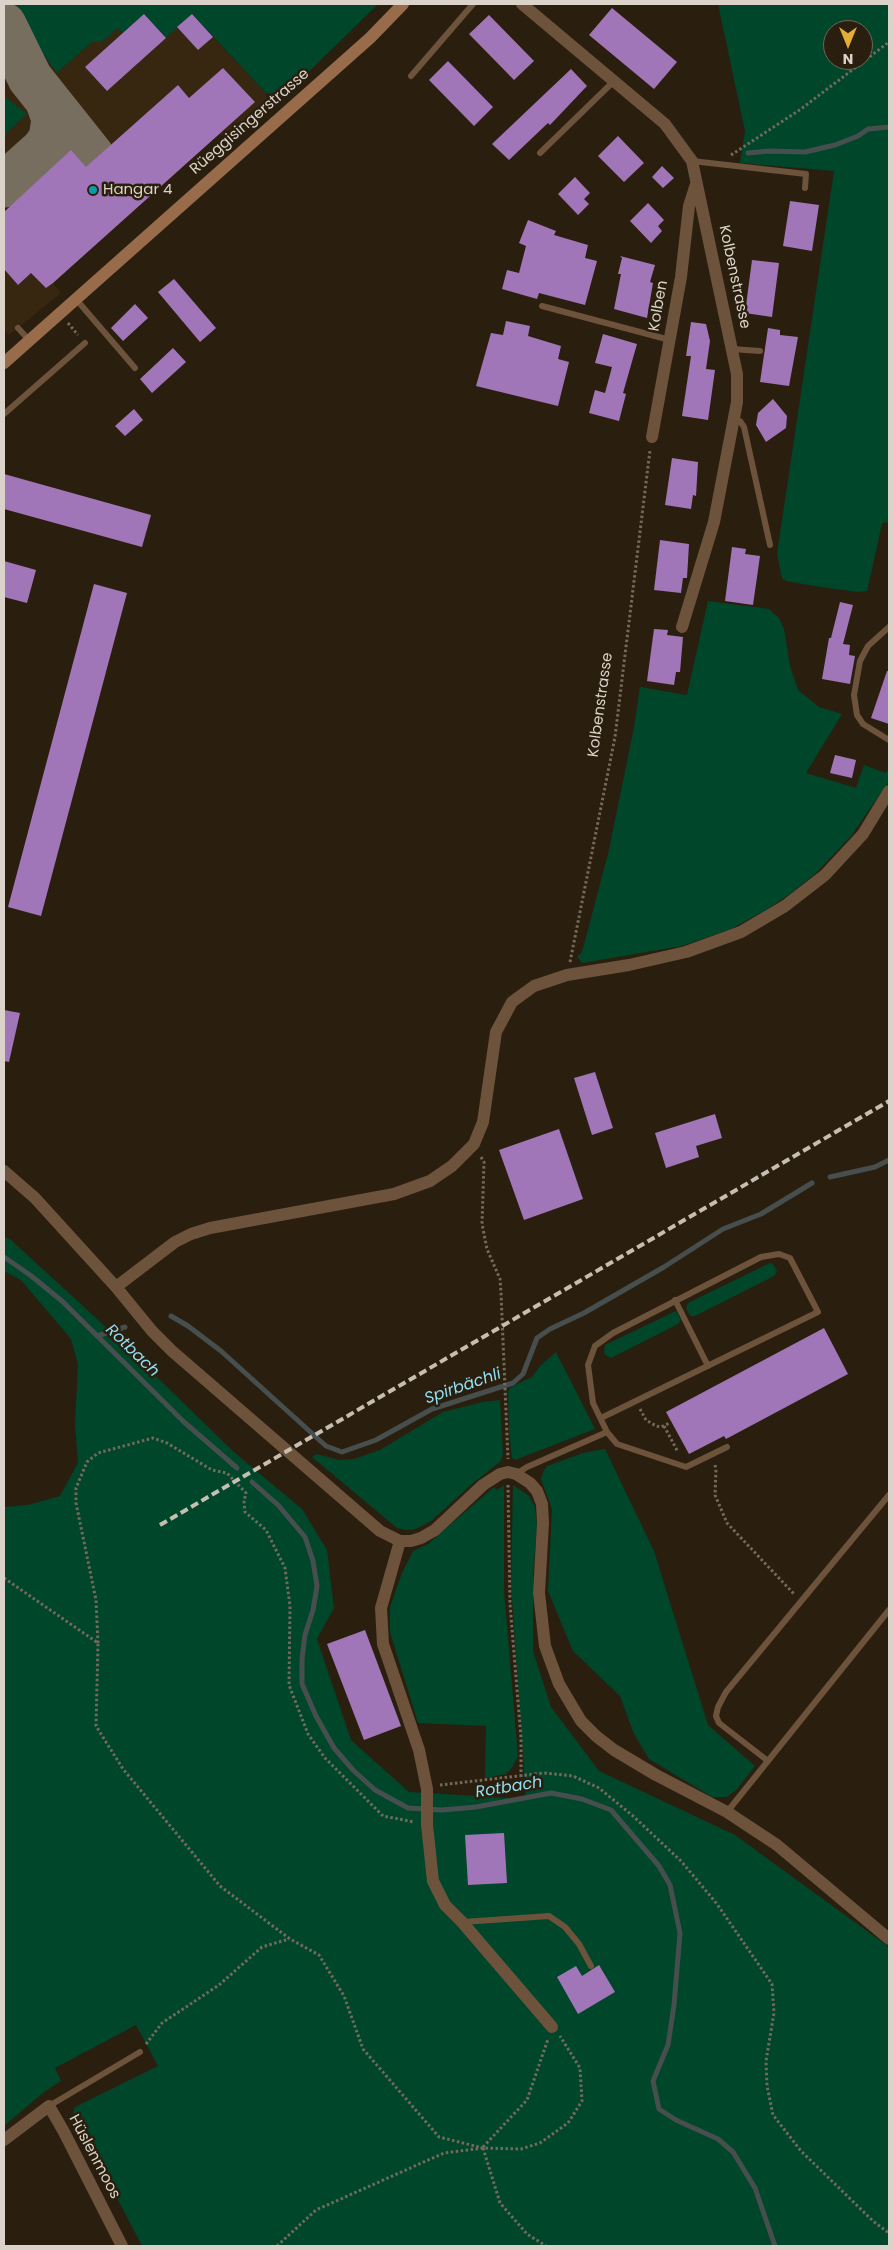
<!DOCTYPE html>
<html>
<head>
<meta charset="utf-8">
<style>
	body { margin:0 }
	#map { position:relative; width:893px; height:2250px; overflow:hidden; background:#2a1f0e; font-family:Poppins,sans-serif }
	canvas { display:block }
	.frame { position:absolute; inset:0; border:5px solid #dbd3c9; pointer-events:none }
	.north { position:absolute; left:823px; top:20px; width:50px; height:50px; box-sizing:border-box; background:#2a1f0e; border:1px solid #716759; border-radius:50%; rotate:180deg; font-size:14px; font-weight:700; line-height:20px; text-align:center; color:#dbd3c9 }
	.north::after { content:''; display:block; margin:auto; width:18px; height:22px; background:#e3ae35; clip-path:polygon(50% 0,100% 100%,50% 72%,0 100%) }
</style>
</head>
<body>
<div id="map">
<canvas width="893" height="2250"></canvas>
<div class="frame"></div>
<div class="north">N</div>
</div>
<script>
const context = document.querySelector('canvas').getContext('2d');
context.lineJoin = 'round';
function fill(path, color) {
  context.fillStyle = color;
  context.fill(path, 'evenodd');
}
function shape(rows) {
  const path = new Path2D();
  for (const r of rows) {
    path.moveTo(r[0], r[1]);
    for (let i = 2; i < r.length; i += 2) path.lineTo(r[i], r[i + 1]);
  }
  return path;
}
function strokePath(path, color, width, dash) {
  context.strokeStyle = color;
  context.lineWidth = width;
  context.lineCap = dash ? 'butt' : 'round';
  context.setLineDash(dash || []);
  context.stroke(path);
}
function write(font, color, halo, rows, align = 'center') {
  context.font = font + ' Poppins,sans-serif';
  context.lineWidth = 5;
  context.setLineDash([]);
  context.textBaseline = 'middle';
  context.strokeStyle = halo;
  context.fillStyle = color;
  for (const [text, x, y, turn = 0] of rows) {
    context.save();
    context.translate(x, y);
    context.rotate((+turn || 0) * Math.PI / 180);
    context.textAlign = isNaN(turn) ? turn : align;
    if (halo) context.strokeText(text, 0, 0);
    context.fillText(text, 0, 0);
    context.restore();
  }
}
const built = shape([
	[4,4,57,73,92,42,102,42,118,28,123,33,85,67,107,91,177,27,198,50,213,37,266,93,267,105,228,141,220,134,254,102,189,98,178,85,86,167,70,151,4,212],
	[4,269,18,285,31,273,46,288,53,283,61,293,9,335,4,329]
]);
const green = shape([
	[6,4,378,4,283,97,266,93,192,14,166,38,144,14,123,33,118,28,102,42,92,42,57,73],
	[718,4,889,4,889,523,885,522,882,524,867,591,858,592,814,586,786,581,782,578,777,554,834,171,740,163,745,131],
	[833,30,863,30,863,60,833,60],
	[4,96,27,114,4,135],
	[708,601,769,609,779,618,784,629,790,666,798,690,819,707,842,714,806,773,856,788,864,765,886,773,889,768,889,781,851,836,816,873,790,894,764,911,731,929,682,946,582,963,577,956,581,954,584,945,609,850,634,727,640,687,687,695],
	[4,1237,11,1240,95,1317,235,1453,302,1509,327,1550,334,1608,317,1639,351,1740,409,1792,526,1799,511,1585,513,1485,529,1496,535,1507,537,1527,533,1576,533,1651,551,1707,599,1771,735,1835,889,1947,889,2246,142,2246,73,2113,75,2107,158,2066,136,2025,55,2068,61,2081,44,2092,4,2126,4,1507,28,1505,60,1496,78,1463,75,1425,78,1364,71,1339,21,1280,4,1271],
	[770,1263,773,1264,777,1271,774,1276,695,1316,691,1316,688,1312,686,1308,688,1303],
	[676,1311,681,1320,678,1324,611,1358,604,1354,605,1345],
	[556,1352,595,1429,515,1460,512,1458,509,1432,508,1391,511,1387,532,1377,541,1365],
	[500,1400,503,1453,501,1461,473,1483,431,1521,416,1529,407,1530,397,1528,312,1457,317,1454,339,1460,354,1459,380,1450,443,1412,483,1402],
	[605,1449,654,1551,708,1725,755,1766,737,1789,727,1797,712,1797,649,1759,634,1734,620,1696,573,1651,548,1591,552,1509,541,1479,543,1472,547,1466,583,1453],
	[504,1485,504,1591,518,1756,512,1768,506,1774,485,1778,486,1726,418,1723,390,1632,390,1607,402,1573,413,1551,428,1544,494,1487,497,1490]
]);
const stream = shape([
	[748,153,769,151,805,152,835,145,858,136,868,129,889,127],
	[830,1177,875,1167,889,1160],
	[4,1257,30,1275,62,1301,184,1422,237,1468],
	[171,1316,188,1326,221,1351,326,1446,342,1452,376,1440,432,1409,513,1383,523,1374,537,1338,550,1329,584,1313,664,1267,723,1229,761,1214,812,1183],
	[97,1336,125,1327],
	[252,1482,278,1505,305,1537,313,1561,317,1586,313,1610,305,1635,302,1659,302,1684,316,1716,334,1748,353,1770,375,1790,408,1808,442,1810,476,1807,551,1793,582,1799,611,1810,659,1866,670,1885,680,1933,674,2005,668,2045,653,2081,659,2109,676,2120,718,2139,733,2152,755,2188,775,2246]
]);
const taxiway = shape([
	[4,25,30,78,92,156],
	[4,185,43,150,51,139,54,119,48,102]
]);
const building = shape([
	[612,8,677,62,654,89,589,35],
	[144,14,166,38,107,91,85,67],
	[192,14,213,37,198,50,177,27],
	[489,15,534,61,514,80,469,34],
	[448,61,493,107,474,126,429,80],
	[223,68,255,102,53,283,46,288,31,273,18,285,4,269,4,212,71,150,86,167,178,85,189,98],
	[571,69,587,86,550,125,548,123,509,160,492,144],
	[618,136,644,163,624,182,598,156],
	[662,166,674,178,663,188,652,177],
	[575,177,590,193,584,199,589,204,578,215,558,194],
	[790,201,819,205,812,251,783,246],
	[648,203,664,220,658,226,662,231,651,243,630,221],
	[528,220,556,231,554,235,588,245,585,258,597,261,585,305,539,293,537,299,502,289,507,270,519,273,526,246,519,243],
	[620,256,655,265,650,282,653,283,647,318,614,309,621,274,618,274,622,258],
	[752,260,779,263,772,317,745,313],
	[174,279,216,328,200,342,158,292],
	[135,304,148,318,123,341,111,328],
	[506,321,530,326,528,336,561,346,558,359,569,362,558,406,476,386,491,333,503,335],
	[691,322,706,324,710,341,706,369,715,370,708,420,682,416,691,356,686,356],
	[768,328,780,330,780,335,798,337,789,386,760,382],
	[603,334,637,344,623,393,626,394,619,421,589,413,595,390,605,393,612,367,595,363],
	[173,348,186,362,152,393,140,379],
	[773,399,787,416,786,428,766,442,756,425,758,413],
	[134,409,143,420,125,436,115,426],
	[672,458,698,462,696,496,693,495,691,509,665,505],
	[4,474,151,515,142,547,4,509],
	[660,540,689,544,687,578,683,578,681,593,654,590],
	[732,547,746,549,745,554,760,556,753,605,725,601],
	[4,561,36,570,27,603,4,597],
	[94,584,127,593,41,916,8,907],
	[840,602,853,605,843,644,850,645,849,655,855,656,850,684,822,679,829,638,831,638],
	[654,629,668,630,667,635,683,637,680,672,676,672,674,685,647,681],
	[887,671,889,671,889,724,871,718],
	[835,755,856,760,852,778,830,773],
	[4,1010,20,1013,9,1062,4,1061],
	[595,1072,613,1128,592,1135,574,1078],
	[715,1114,722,1138,696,1146,699,1157,666,1168,655,1133],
	[559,1129,583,1199,524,1220,499,1150],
	[824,1328,848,1374,726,1439,724,1436,689,1454,666,1412],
	[365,1630,401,1726,364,1740,327,1644],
	[504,1833,507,1883,468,1885,465,1835],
	[599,1965,615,1992,578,2014,557,1977,576,1966,582,1976]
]);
const path = shape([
	[731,155,801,109,889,42],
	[68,323,78,335],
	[570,962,615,737,650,450],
	[481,1157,484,1162,482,1224,487,1249,500,1279,501,1293,508,1459],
	[640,1409,646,1420,656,1426,661,1427,670,1423],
	[664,1426,678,1452],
	[715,1465,716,1469,715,1495,727,1523,794,1594],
	[508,1485,510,1604,521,1738,521,1777],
	[4,1578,98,1643,96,1726,123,1769,220,1886,290,1939,319,1955,344,1996,363,2049,439,2137,483,2148],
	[98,1643,96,1600,76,1503,76,1488,87,1462,98,1453,153,1438,167,1443,212,1470,227,1473,246,1493,244,1501,245,1512,266,1530,285,1568,290,1606,289,1685,308,1734,325,1758,383,1816,414,1822],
	[440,1785,544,1773,573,1776,599,1788,633,1816,681,1861,717,1904,772,1984,774,2013,766,2061,767,2086,773,2115,801,2151,873,2221,889,2233],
	[146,2044,162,2023,219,1985,262,1947,289,1939],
	[483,2147,527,2100,548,2039],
	[483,2148,500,2203,527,2234,546,2246],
	[277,2246,316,2210,444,2153,483,2148,521,2149,540,2143,568,2123,582,2101,580,2068,560,2036]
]);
const lane = shape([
	[411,76,473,4],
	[540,153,614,81],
	[692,161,806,174,805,188],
	[75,298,135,368],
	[542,306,670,340],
	[18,328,29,340],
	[732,349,760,351],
	[4,414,85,343],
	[734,419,740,421,744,427,770,545],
	[889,627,868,646,860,661,854,695,857,715,863,724,889,740],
	[675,1300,708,1366],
	[601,1418,818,1312,790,1258,779,1254,761,1257,613,1333,595,1346,588,1365,593,1403,607,1432],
	[516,1474,527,1467,607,1432,617,1444,686,1467,727,1447],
	[768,1761,719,1723,716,1716,718,1707,726,1692,889,1495],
	[727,1812,889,1610],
	[463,1922,549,1916,565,1927,579,1944,591,1966],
	[49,2106,140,2052]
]);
const street = shape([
	[522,4,665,124,692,161,737,374,737,402,714,522,682,627],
	[652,437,681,277,689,206,696,184],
	[4,1171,35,1198,116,1287,175,1242,191,1234,210,1228,394,1194,430,1181,452,1166,474,1144,483,1122,496,1032,512,1002,534,986,567,975,629,965,686,952,741,932,785,906,825,875,863,834,889,791],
	[116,1287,152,1331,172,1351,380,1531,400,1541,381,1608,383,1644,419,1750,427,1789,427,1825,433,1881,445,1905,462,1922,552,2027],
	[400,1541,411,1541,421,1538,435,1530,483,1485,500,1474,508,1472,516,1474,530,1483,537,1491,542,1504,543,1523,539,1593,545,1646,559,1684,581,1721,596,1736,614,1750,656,1775,727,1812,777,1845,889,1939],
	[4,2140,49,2106,64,2132,122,2246]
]);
const secondary = shape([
	[4,363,370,38,403,4]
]);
const rail = shape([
	[160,1525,889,1101]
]);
const markers = [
	[93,190,5,"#0f9aa8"]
];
const streetNames = [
	["Rüeggisingerstrasse",250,122,-41],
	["Kolbenstrasse",734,277,78],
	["Kolben",659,306,-80],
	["Kolbenstrasse",601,705,-82],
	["Hüslenmoos",94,2157,62]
];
const poiNames = [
	["Hangar 4",103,190]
];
const waterNames = [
	["Rotbach",132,1351,44],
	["Spirbächli",463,1387,-19],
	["Rotbach",509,1788,-9]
];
fill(built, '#372711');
fill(green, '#00462b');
strokePath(stream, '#474e4e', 5);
strokePath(taxiway, '#786e60', 45);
fill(building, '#a176b8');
strokePath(path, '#746a5c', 3, [2.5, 2.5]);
strokePath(lane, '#6d523c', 6);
strokePath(street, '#6d523c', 12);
strokePath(secondary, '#986c4a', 12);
strokePath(rail, '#c6beb3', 4, [8, 4]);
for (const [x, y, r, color] of markers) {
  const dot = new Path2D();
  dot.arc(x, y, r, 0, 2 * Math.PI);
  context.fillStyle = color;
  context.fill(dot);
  strokePath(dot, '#2a1f0e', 2);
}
write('15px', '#dbd3c9', '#2a1f0e', streetNames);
write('15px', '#dbd3c9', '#2a1f0e', poiNames, 'left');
write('italic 16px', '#90dff4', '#2a1f0e', waterNames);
</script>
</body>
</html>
